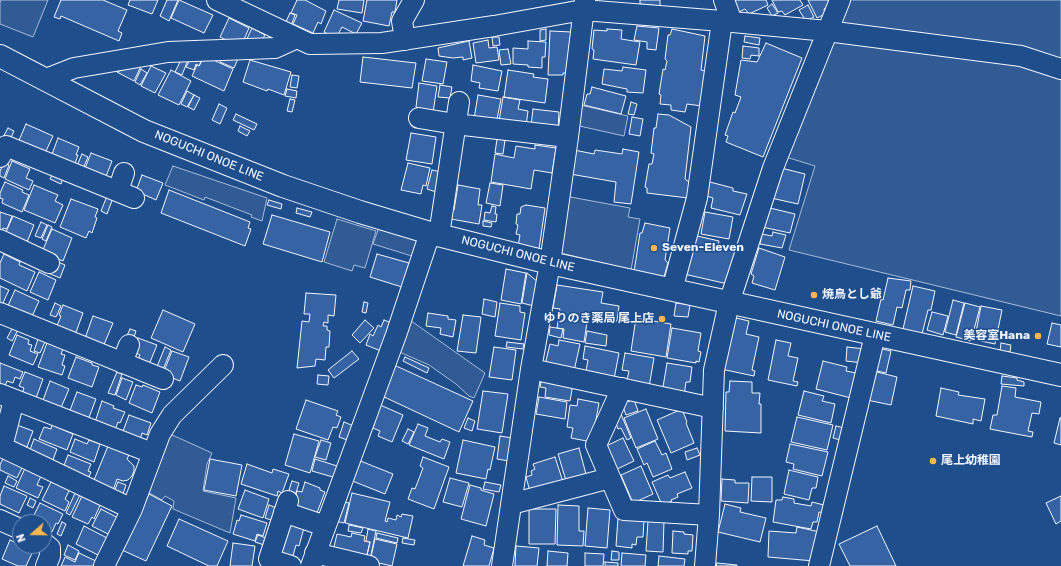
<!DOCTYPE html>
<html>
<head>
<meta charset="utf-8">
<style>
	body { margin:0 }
	#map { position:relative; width:1061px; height:566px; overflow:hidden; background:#1f4e8c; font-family:Rubik,sans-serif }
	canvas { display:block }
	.north { position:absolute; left:12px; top:514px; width:40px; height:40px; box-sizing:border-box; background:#1f4e8c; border:1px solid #7391ba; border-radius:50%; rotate:250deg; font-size:11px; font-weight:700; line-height:16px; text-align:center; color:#f2f6ff }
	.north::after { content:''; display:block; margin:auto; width:14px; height:18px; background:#ffb74d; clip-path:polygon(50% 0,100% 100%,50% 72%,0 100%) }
</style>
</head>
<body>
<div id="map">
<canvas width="1061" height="566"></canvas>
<div class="north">N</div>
</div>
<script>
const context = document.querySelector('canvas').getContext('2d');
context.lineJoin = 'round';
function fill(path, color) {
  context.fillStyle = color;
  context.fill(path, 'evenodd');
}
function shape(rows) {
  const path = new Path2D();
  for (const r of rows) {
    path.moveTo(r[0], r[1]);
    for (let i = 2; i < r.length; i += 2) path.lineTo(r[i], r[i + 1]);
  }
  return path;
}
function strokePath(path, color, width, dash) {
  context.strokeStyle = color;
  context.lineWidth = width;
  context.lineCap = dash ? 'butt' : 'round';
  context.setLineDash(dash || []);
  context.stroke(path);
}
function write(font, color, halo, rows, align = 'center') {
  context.font = font + ' Rubik,"Noto Sans JP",sans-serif';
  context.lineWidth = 3;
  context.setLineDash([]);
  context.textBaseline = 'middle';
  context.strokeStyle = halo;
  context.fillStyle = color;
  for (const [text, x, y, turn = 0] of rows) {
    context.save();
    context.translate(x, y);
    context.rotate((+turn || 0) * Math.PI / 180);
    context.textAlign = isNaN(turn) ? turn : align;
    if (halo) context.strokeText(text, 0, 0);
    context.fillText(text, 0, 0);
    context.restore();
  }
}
const built = shape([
	[1,0,48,0,33,37,0,24,0,3,1,0],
	[846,0,1061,0,1061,63,836,26,846,0],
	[832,39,1023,64,1061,77,1061,316,789,250,815,166,786,157,832,39],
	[580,105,628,116,624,136,575,125,580,105],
	[173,166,267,198,262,221,251,217,252,215,205,197,204,200,165,185,173,166],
	[565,196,630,208,628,217,640,219,631,270,561,253,565,196],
	[337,219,376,231,365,268,354,265,352,271,324,262,337,219],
	[385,227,421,239,415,257,373,244,378,230,385,227],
	[407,318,485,373,474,398,469,396,456,384,429,365,395,350,407,318],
	[170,434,212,453,207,464,203,491,236,498,230,533,173,509,174,501,165,496,162,500,144,490,170,434]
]);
const building = shape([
	[61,0,103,0,127,10,118,31,122,33,119,41,61,16,60,19,54,17,61,0],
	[130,0,158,0,152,14,128,5,130,0],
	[167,0,178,0,169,21,160,16,167,0],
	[179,0,213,15,204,33,171,18,179,0],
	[297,0,305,0,326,11,321,24,318,22,313,33,293,24,297,15,291,13,297,0],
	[339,0,364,0,362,13,337,9,339,0],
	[367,0,397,0,395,12,392,12,389,26,363,21,367,0],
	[640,0,660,0,660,6,640,4,640,0],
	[734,0,766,0,768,5,749,14,745,9,739,12,734,0],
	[772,0,800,0,803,5,785,15,782,11,778,12,772,0],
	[808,0,828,0,830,6,824,9,825,14,817,18,808,0],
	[772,4,778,13,772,16,767,8,772,4],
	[808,5,814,17,806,21,799,10,808,5],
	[334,10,362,23,356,34,342,27,336,38,324,32,334,10],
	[290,13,295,15,291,26,285,24,290,13],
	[229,18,249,28,242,44,235,44,220,37,229,18],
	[637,26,659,28,656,50,647,49,647,42,634,40,637,26],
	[252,28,265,35,260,44,245,43,252,28],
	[546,29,546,40,540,41,540,30,546,29],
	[607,29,622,30,621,39,640,42,636,65,593,59,594,50,592,49,594,30,607,31,607,29],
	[672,29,705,36,701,70,706,71,702,106,687,104,685,112,671,110,671,105,660,104,661,95,659,94,663,69,665,70,667,61,665,59,668,35,670,35,672,29],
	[550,31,572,32,568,73,563,73,563,75,548,75,550,31],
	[745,36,760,38,759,45,744,42,745,36],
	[492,37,499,37,500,45,493,46,492,37],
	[488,40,489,48,497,47,499,60,476,63,473,43,488,40],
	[469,41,472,58,463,60,463,57,453,58,439,56,438,48,469,41],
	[528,41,546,42,545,57,542,57,542,68,528,67,528,65,513,64,513,48,528,49,528,41],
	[766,43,802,58,763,157,726,142,728,136,725,135,733,112,735,113,741,97,735,95,741,60,757,62,766,43],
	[743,46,759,48,759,56,751,55,750,59,742,58,743,46],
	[508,49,511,64,501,65,499,50,508,49],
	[193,54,203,58,199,66,196,64,194,70,186,67,193,54],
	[240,54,234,68,220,62,224,55,240,54],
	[363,57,416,63,412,88,360,82,363,57],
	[182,58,188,60,182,75,175,72,182,58],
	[203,58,209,58,233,69,224,91,192,76,197,65,199,66,203,58],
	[426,59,447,62,443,84,422,81,426,59],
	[250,60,291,72,284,95,268,89,267,91,243,82,250,60],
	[473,65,502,71,498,91,479,88,480,83,471,81,473,65],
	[131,66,141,66,134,81,117,72,131,66],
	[151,66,166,73,155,93,141,86,151,66],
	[623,67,646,70,643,93,627,92,627,89,602,84,604,69,622,71,623,67],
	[141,69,147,73,140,85,135,82,141,69],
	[171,70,191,81,179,105,158,95,171,70],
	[508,70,534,74,533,77,548,79,545,103,504,97,508,70],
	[292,75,299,76,297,88,290,87,292,75],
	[419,83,437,86,433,113,419,111,419,108,416,107,419,83],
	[440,85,452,87,450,98,438,97,440,85],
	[592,87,626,96,621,114,584,105,587,94,590,94,592,87],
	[287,89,297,91,296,98,285,96,287,89],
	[187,91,194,95,187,107,181,104,187,91],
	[194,95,200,98,194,110,188,107,194,95],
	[478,95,501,99,496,124,474,119,478,95],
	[503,97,520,100,518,109,528,111,526,126,499,121,503,97],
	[290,99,295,100,292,112,287,111,290,99],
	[631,102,637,104,634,115,628,114,631,102],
	[219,104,227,108,220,124,212,120,219,104],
	[533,109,559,112,558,129,531,126,533,109],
	[236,114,257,124,254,130,233,120,236,114],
	[658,114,669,115,691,127,685,179,689,182,688,198,647,193,647,188,645,187,649,164,652,164,654,154,651,153,654,128,656,128,658,114],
	[632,117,643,119,640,136,629,134,632,117],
	[26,124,53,136,46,151,42,150,40,155,17,145,26,124],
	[240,126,250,131,247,136,238,131,240,126],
	[8,128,14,131,9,142,2,139,8,128],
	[411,133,436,137,432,164,406,160,411,133],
	[58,138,79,147,76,155,78,155,73,169,51,157,58,138],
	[497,139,505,140,503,154,495,153,497,139],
	[535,145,556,148,552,173,534,170,531,189,491,182,495,154,514,158,516,146,535,149,535,145],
	[623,149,639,152,631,204,614,202,616,182,570,174,574,150,594,154,595,150,622,154,623,149],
	[91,153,112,161,105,179,84,171,91,153],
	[82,154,88,157,82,171,76,168,82,154],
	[12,161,30,169,26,178,33,181,29,190,5,179,12,161],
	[4,163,9,165,4,178,0,176,0,171,4,163],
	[408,163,430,168,426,186,423,185,421,194,401,190,408,163],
	[781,168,805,174,798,204,771,198,781,168],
	[432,170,441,172,436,192,427,189,432,170],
	[53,173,63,178,61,184,50,179,53,173],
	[142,175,163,183,156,200,136,191,142,175],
	[706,181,733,188,733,191,747,194,740,215,711,208,713,198,703,195,706,181],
	[5,182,23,190,22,192,29,195,22,212,2,203,3,199,0,198,0,193,5,182],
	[490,183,503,185,500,206,486,203,490,183],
	[34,185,58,195,55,201,63,205,55,223,24,210,34,185],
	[458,185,480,189,478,205,482,205,479,224,451,219,452,210,454,210,458,185],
	[169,190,250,222,248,228,251,229,245,246,161,213,169,190],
	[107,196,113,198,107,214,101,211,107,196],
	[71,199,98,209,95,217,97,218,92,233,89,231,86,238,60,227,71,199],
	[269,200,282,204,281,209,267,205,269,200],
	[526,205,545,208,539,249,518,246,520,235,516,234,518,225,516,224,517,214,520,214,521,207,526,205],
	[492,206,496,207,495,214,497,214,496,222,484,220,485,212,490,213,492,206],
	[297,208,312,212,310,217,296,213,297,208],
	[770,208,795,214,790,233,762,227,765,217,767,218,770,208],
	[0,212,12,216,7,229,3,228,0,235,0,212],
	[705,212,733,217,729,239,701,234,705,212],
	[272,215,330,232,322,262,263,244,272,215],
	[13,216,34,225,27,242,9,238,11,234,6,232,13,216],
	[483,221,492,223,491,227,483,226,483,221],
	[41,222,47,225,41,238,35,236,41,222],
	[645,223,670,228,665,260,668,263,664,277,634,272,640,233,642,233,645,223],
	[48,225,52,227,46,241,42,239,48,225],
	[52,229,72,238,63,261,42,252,52,229],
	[773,232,786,235,782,248,760,244,762,234,772,236,773,232],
	[693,235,719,241,718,246,735,251,728,284,684,274,693,235],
	[759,248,785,257,775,290,752,283,754,276,751,274,759,248],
	[4,254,20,262,19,265,35,272,27,291,0,278,0,263,4,254],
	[377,254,409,263,402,287,370,277,377,254],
	[54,260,65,265,60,278,48,273,54,260],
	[506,269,526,273,521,304,501,300,506,269],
	[39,272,56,280,48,300,30,292,39,272],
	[527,273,538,282,534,306,522,303,527,273],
	[888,278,911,281,910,290,906,290,902,308,897,307,893,325,876,321,881,299,883,300,888,278],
	[557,285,603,292,601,303,619,306,617,321,588,316,584,342,563,338,564,329,557,328,560,309,553,308,557,285],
	[0,286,9,290,1,307,0,307,0,286],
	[913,286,935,291,931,310,928,310,922,334,903,329,913,286],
	[15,290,39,301,30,321,6,310,15,290],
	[306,293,336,295,334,316,328,315,328,323,324,322,323,326,327,326,327,330,330,331,329,347,326,347,325,360,316,359,315,366,297,368,302,321,309,322,310,314,304,314,306,293],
	[484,299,497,302,495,317,482,314,484,299],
	[953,300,964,303,956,335,945,332,953,300],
	[364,302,368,303,366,313,362,312,364,302],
	[55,303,61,306,56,317,50,315,55,303],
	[500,303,520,306,520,312,525,313,521,340,495,336,500,303],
	[676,303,690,305,688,317,674,316,676,303],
	[965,303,980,307,971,341,956,337,965,303],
	[63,305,83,313,75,335,56,328,61,316,59,315,63,305],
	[981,306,1002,310,995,344,981,341,982,338,975,337,981,306],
	[163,310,195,324,183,352,151,338,163,310],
	[932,312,948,316,943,335,927,330,932,312],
	[428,313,448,316,448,319,456,320,453,337,440,334,441,328,426,326,428,313],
	[463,315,481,317,476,353,457,351,463,315],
	[93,316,113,323,103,347,84,341,93,316],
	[732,317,749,321,746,334,759,337,752,370,755,371,754,376,721,369,732,317],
	[636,318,671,324,666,357,631,351,636,318],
	[365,320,374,328,360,343,352,335,365,320],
	[384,320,394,324,381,351,366,345,370,334,373,336,378,325,381,327,384,320],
	[1052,323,1061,325,1061,347,1047,344,1052,323],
	[13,327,18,330,12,341,7,338,13,327],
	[550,327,563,329,561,338,549,335,550,327],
	[672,328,701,333,698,351,701,352,699,362,696,361,696,363,667,358,672,328],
	[130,329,136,331,132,343,125,340,130,329],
	[587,331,607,335,606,346,585,343,587,331],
	[17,335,29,340,28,344,32,345,30,351,38,354,33,365,9,355,17,335],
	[138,338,157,345,148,367,137,362,140,355,136,353,135,346,138,338],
	[38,339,45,342,40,353,34,351,38,339],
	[559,340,580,344,574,371,545,365,550,344,558,346,559,340],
	[776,340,791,343,788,356,798,358,793,381,798,382,797,386,768,380,776,340],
	[507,342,524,344,523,349,506,347,507,342],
	[47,343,63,349,61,354,65,355,62,365,65,366,62,375,38,367,47,343],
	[1001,343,1011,345,1010,352,1000,351,1001,343],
	[585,346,619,353,614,379,586,371,588,360,583,359,585,346],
	[165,347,171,350,162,372,156,369,165,347],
	[494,347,516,350,512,380,489,377,494,347],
	[847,347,865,349,863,363,846,361,847,347],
	[878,348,891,351,886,373,873,370,878,348],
	[172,351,189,357,180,381,163,374,172,351],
	[352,351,359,359,334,378,328,370,352,351],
	[625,353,654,358,649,387,627,380,629,371,622,370,625,353],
	[76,357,92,363,92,365,99,367,92,387,68,378,76,357],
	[405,357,429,368,427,373,403,361,405,357],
	[823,361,847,367,846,371,861,374,855,399,816,389,823,361],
	[0,363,23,372,20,379,15,377,13,383,7,381,4,388,0,386,0,363],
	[667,363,692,367,690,382,686,382,684,396,662,393,667,363],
	[394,365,473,401,459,432,380,395,394,365],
	[873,371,897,377,891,405,867,400,873,371],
	[25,372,43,379,35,401,22,394,24,388,19,386,25,372],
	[117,372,122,374,115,395,108,393,117,372],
	[318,375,329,376,328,385,317,384,318,375],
	[1002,376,1017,378,1017,380,1024,382,1024,386,1001,384,1002,376],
	[122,378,133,382,126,400,116,395,122,378],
	[542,378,573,384,570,401,545,397,546,388,540,387,542,378],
	[50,381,69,389,60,410,42,403,50,381],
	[730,381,752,382,752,393,760,393,759,404,761,404,761,433,725,431,726,392,729,392,730,381],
	[136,385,142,387,143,385,160,392,152,413,129,403,136,385],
	[1002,386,1016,388,1015,397,1041,402,1039,414,1032,413,1028,431,1033,432,1032,437,990,429,993,415,997,415,1002,386],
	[941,388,959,392,958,395,985,399,981,421,973,419,973,424,936,416,941,388],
	[483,391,508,394,502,433,477,429,483,391],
	[804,391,824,396,822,401,835,404,831,423,798,415,804,391],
	[77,392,96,399,88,420,69,413,77,392],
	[539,397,567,402,565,419,536,414,539,397],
	[578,399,599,403,592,442,571,438,573,428,567,427,570,405,577,406,578,399],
	[634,399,638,411,626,415,622,404,634,399],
	[306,400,338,411,336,415,341,417,337,428,333,427,328,440,296,429,306,400],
	[102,401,114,406,113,408,125,412,120,423,118,422,115,430,95,422,102,401],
	[378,404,403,415,392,442,378,436,380,431,373,428,375,422,371,420,378,404],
	[646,409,658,439,636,448,624,418,646,409],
	[682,409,687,422,686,423,694,443,671,453,657,420,682,409],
	[621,414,631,438,627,440,621,428,618,429,614,418,621,414],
	[129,415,151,423,147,435,142,433,140,440,122,434,129,415],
	[797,417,833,425,827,450,791,442,797,417],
	[468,418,475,421,472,431,464,428,468,418],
	[1060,418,1061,418,1061,445,1054,443,1060,418],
	[344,422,356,427,350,441,339,437,344,422],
	[418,424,428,428,425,436,440,442,442,439,450,442,444,459,409,445,418,424],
	[17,425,33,431,27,447,11,441,17,425],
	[52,425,73,434,67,450,39,439,44,427,51,429,52,425],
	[836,426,848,429,844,441,833,438,836,426],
	[408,429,414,432,408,444,402,441,408,429],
	[294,434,319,441,310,473,285,465,294,434],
	[500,436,512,438,509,461,497,459,500,436],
	[623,438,634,461,615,470,604,447,623,438],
	[34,439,57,449,51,465,28,455,34,439],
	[75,439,87,444,89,440,100,444,94,462,70,452,75,439],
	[321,440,331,443,326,460,315,457,321,440],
	[463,440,495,447,490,470,488,469,486,479,456,473,463,440],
	[655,441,662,455,666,453,672,469,653,477,647,463,644,465,637,449,655,441],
	[790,444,828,452,822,476,793,469,794,464,786,462,790,444],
	[108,446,129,455,127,459,134,466,134,471,132,476,128,480,123,481,117,479,112,493,92,485,108,446],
	[579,448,587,478,567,484,558,454,579,448],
	[697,448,700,455,687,460,685,452,697,448],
	[68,455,91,464,88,471,91,472,87,481,62,471,68,455],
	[4,456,23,466,17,478,0,470,0,465,4,456],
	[423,457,449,467,434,509,408,499,412,488,415,489,423,468,420,466,423,457],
	[555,457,564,485,531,495,526,477,532,475,531,471,535,469,533,464,555,457],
	[210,459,242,465,236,496,204,490,210,459],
	[315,459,337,466,333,477,312,471,315,459],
	[358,460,393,474,385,494,350,480,358,460],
	[247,464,272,473,273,469,289,474,282,493,278,491,277,496,241,484,247,464],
	[26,466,40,472,38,475,41,476,37,485,43,487,38,498,16,488,26,466],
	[641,466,653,494,633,503,621,475,641,466],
	[789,470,818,477,816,488,812,488,809,500,784,494,789,470],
	[685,472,692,488,677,494,678,497,671,500,672,501,662,505,652,482,668,475,670,478,685,472],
	[8,476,17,481,14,487,5,483,8,476],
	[752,477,772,477,772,502,751,501,752,477],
	[450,478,469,483,462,507,443,502,450,478],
	[722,479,735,480,735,483,749,483,748,503,721,501,722,479],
	[52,480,70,489,65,499,69,502,65,511,42,500,52,480],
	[292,481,299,483,295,496,288,493,292,481],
	[118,482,126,485,122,497,113,494,118,482],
	[305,482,320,488,320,490,325,492,315,518,291,509,297,491,302,492,305,482],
	[485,482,501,485,499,492,483,489,485,482],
	[470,485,481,488,481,490,494,494,486,526,461,519,470,485],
	[4,486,27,496,19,513,0,504,0,496,4,486],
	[245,490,269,499,263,518,238,509,245,490],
	[76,491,81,493,70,515,66,513,76,491],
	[352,493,390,502,385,521,387,522,388,518,396,520,397,515,401,517,402,514,413,516,408,538,345,523,352,493],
	[83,494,101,503,94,519,92,517,88,524,72,517,83,494],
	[149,494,172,506,146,561,122,550,149,494],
	[1061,496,1061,521,1056,524,1046,503,1061,496],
	[783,497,794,499,794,503,811,506,812,502,828,506,826,513,819,512,817,522,813,522,811,529,773,522,776,500,782,500,783,497],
	[30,498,36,501,33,508,27,505,30,498],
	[340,501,349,503,344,523,335,521,340,501],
	[40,503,63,514,58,524,56,523,52,532,44,528,44,522,37,522,32,519,40,503],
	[725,504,741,508,740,512,766,518,760,542,718,532,725,504],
	[269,505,277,508,274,521,265,518,269,505],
	[558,505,579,506,579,531,584,531,583,546,557,545,558,505],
	[588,508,610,510,607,548,585,546,588,508],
	[101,509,122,520,114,537,92,526,101,509],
	[529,509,556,509,555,544,529,544,529,509],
	[241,515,267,523,263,536,257,534,255,541,233,534,237,520,239,521,241,515],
	[618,518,644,520,643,537,637,537,636,545,632,544,632,548,616,546,618,518],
	[179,519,228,541,217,566,209,566,167,546,179,519],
	[287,519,305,524,299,546,296,545,292,559,276,554,287,519],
	[648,521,664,521,663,552,646,551,648,521],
	[62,522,66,524,61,536,57,534,62,522],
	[349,525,363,528,361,533,348,531,349,525],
	[84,526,109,539,100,556,76,544,84,526],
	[877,526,896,566,850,566,839,544,877,526],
	[797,527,820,532,814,561,768,557,769,531,796,533,797,527],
	[368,529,376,531,370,560,366,559,370,542,366,541,368,529],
	[673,531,684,532,684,534,693,535,692,551,688,551,688,554,672,553,673,531],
	[352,533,365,536,364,541,370,542,366,559,333,551,337,534,351,537,352,533],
	[377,533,398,538,397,543,376,538,377,533],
	[258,535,266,538,264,545,255,542,258,535],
	[472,536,485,540,484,545,494,548,489,566,463,566,472,536],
	[403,538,415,540,414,545,402,543,403,538],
	[375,539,397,544,392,566,370,561,375,539],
	[10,540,33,551,26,566,18,566,2,559,10,540],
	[233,543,255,546,252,566,230,566,233,543],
	[68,545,79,551,75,560,64,555,68,545],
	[516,546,539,548,537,566,515,566,516,546],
	[548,551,568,553,567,566,547,566,548,551],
	[612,551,619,552,619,560,611,560,612,551],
	[79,553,98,562,96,566,61,566,65,557,75,562,79,553],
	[585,553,604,554,603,566,585,566,585,553],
	[622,553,646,555,645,566,621,566,622,553],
	[659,556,685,559,684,566,658,566,659,556],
	[605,562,618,563,618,566,605,566,605,562],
	[717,563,737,565,737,566,716,566,717,563]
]);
const minor = shape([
	[217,0,297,38],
	[724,0,732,22],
	[405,40,402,21,414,0],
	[46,79,74,68,168,52,275,48,297,38,310,44,382,43,494,26,583,10,722,21,827,31,1021,56,1061,69],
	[419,118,455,124,568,137],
	[0,157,6,146,134,198],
	[118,191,124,173],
	[439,235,459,102],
	[0,240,49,263],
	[672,290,697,198,722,21],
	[0,313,163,379],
	[122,363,129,345],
	[531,369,713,408],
	[622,388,596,445,624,510,709,515],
	[0,394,152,453],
	[14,400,2,447,132,509],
	[288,501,269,559,291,566],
	[511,504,610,478],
	[284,512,325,526],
	[0,520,20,529],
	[44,543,50,548,50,556,46,566],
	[315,553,369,566],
	[104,566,132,509,160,434,172,415,223,365],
	[311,566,396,335,430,233],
	[502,566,531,369,550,263,568,137,585,0],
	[705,566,709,515,714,370,729,303,773,168,840,0],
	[819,566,875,335]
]);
const major = shape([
	[0,56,144,131,283,186,360,212,430,233,550,263,1061,375]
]);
const markers = [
	[654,248,4,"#ffb74d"],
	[814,295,4,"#ffb74d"],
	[662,319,4,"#ffb74d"],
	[1038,336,4,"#ffb74d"],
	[933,461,4,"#ffb74d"]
];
const streetNames = [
	["NOGUCHI ONOE LINE",209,156,22],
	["NOGUCHI ONOE LINE",518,254,14],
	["NOGUCHI ONOE LINE",834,326,12]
];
const poiNames = [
	["Seven-Eleven",662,248],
	["焼鳥とし爺",822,295],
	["ゆりのき薬局 尾上店",654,319,"right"],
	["美容室Hana",1030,336,"right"],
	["尾上幼稚園",941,461]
];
fill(built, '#305b95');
strokePath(built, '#a8bbd7', 1);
fill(building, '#3563a3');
strokePath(building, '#f2f6ff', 1);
strokePath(minor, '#f2f6ff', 22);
strokePath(major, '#f2f6ff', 24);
strokePath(minor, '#1f4e8c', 20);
strokePath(major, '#1f4e8c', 22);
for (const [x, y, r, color] of markers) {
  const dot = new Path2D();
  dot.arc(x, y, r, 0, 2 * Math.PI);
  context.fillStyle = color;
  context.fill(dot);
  strokePath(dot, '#1f4e8c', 1.5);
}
write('12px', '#f2f6ff', '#1f4e8c', streetNames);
write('bold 12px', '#f2f6ff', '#1f4e8c', poiNames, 'left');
</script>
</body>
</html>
